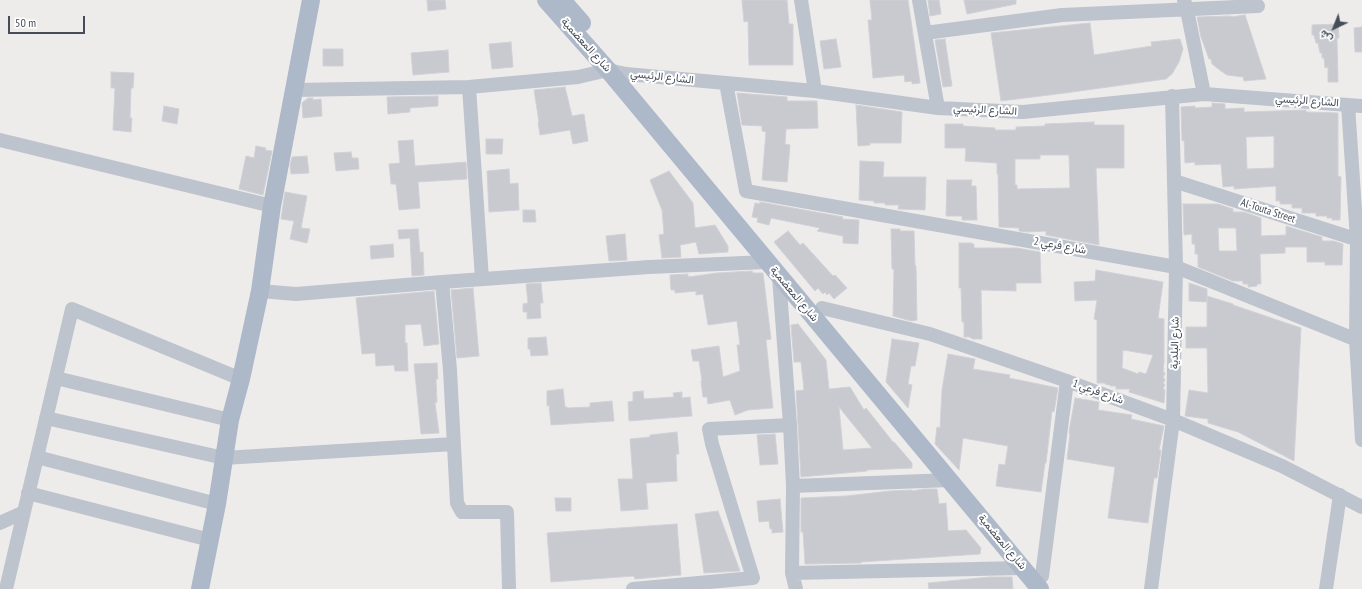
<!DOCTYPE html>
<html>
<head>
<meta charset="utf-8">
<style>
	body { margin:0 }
	#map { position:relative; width:1362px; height:589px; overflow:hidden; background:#eeeceb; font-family:"PT Sans Narrow",Vazirmatn,sans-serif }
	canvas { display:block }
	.north { position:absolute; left:1314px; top:8px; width:40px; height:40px; -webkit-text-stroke:3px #fff; paint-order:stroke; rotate:223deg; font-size:11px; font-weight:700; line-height:16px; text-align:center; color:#454d57 }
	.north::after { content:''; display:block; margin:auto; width:14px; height:18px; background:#454d57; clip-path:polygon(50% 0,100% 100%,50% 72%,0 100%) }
	.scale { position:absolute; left:8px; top:16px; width:77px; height:18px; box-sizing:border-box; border:2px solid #454d57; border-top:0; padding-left:5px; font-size:12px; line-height:14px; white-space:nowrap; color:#454d57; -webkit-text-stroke:3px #fff; paint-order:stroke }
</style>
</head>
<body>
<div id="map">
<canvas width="1362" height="589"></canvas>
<div class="north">ش</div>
<div class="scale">50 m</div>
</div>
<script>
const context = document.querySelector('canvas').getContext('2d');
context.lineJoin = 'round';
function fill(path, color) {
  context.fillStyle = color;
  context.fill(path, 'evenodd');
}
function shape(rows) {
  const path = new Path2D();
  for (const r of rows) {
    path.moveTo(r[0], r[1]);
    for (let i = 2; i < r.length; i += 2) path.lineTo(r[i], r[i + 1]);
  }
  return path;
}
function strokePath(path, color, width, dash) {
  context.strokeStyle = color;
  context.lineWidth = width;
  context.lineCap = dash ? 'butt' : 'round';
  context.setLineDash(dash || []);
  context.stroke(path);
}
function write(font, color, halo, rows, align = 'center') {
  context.font = font + ' "PT Sans Narrow",Vazirmatn,sans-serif';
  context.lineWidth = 4;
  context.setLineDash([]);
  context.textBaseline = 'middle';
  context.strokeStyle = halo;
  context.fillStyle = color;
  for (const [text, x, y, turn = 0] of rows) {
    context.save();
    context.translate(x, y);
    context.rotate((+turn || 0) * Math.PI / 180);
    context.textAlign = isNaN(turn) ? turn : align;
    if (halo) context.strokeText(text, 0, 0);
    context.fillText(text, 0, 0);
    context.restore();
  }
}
const building = shape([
	[427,0,445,0,446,9,428,11,427,0],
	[742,0,787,0,789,24,793,24,793,65,749,65,748,21,744,22,742,0],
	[870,0,908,0,920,83,912,84,912,81,905,82,904,75,873,78,868,20,872,20,870,0],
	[928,0,939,0,941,14,930,16,928,0],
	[964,0,1016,0,1016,4,967,14,964,0],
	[1245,15,1266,79,1244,81,1243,77,1227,75,1221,71,1212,64,1211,59,1209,59,1201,37,1197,17,1231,16,1231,17,1245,15],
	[1090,23,1094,55,1152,46,1151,42,1180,39,1183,49,1179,62,1172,74,1166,79,1065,93,1001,101,991,33,1090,23],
	[1338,24,1339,38,1337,38,1338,82,1328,82,1328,67,1325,68,1324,58,1322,58,1322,53,1320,53,1318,43,1316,43,1314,35,1312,35,1312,25,1338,24],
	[1362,27,1362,52,1355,52,1354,28,1362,27],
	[836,39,841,67,824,69,820,41,836,39],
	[945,39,952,86,943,87,935,40,945,39],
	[511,42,513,67,492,69,489,44,511,42],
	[323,49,343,49,343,66,323,66,323,49],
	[448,50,449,72,413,75,411,53,448,50],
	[111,72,134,73,133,88,131,88,130,118,132,118,131,132,113,130,115,88,111,88,111,72],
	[565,87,572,116,584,114,588,141,573,144,570,130,540,135,538,122,539,122,534,90,565,87],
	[737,93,787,97,787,101,817,101,818,128,786,129,785,144,790,145,787,182,762,180,766,132,762,131,762,126,742,125,737,93],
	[438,96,438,106,410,108,410,112,388,114,387,97,438,96],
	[308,98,313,98,313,100,321,99,322,116,303,118,302,103,308,98],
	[1212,103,1225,104,1225,109,1244,108,1244,112,1306,110,1306,112,1338,113,1338,176,1341,177,1340,220,1332,220,1332,218,1327,218,1327,216,1316,216,1316,213,1302,213,1302,208,1292,208,1292,204,1280,204,1280,201,1276,201,1276,186,1234,189,1234,186,1223,187,1221,164,1195,165,1195,162,1185,163,1184,140,1182,141,1181,107,1195,106,1195,108,1212,107,1212,103],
	[1274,136,1274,168,1247,169,1246,137,1274,136],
	[856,105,902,112,901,143,870,143,870,145,858,146,856,105],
	[164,106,179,109,177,124,162,121,164,106],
	[1094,122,1094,125,1124,125,1124,168,1096,168,1099,245,1046,235,1046,231,1028,232,1019,231,1019,228,999,227,998,174,997,174,997,163,965,161,966,148,945,148,945,124,963,124,963,126,995,128,995,130,1016,130,1016,127,1045,126,1045,124,1094,122],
	[1040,155,1069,155,1070,188,1017,189,1017,185,1015,185,1015,159,1040,159,1040,155],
	[486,139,503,139,502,154,486,154,486,139],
	[413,140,415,166,466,162,467,179,418,182,420,208,399,210,396,184,391,184,389,164,400,163,398,141,413,140],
	[256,146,266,148,265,150,272,151,263,195,239,189,246,156,254,158,256,146],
	[351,152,352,158,358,158,359,169,336,171,334,153,351,152],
	[307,156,309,173,291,174,290,165,292,157,307,156],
	[860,161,884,162,883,177,926,177,925,210,898,209,899,205,885,205,885,203,874,203,874,201,859,200,860,161],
	[509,169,510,184,518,183,519,210,489,212,487,171,509,169],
	[669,171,693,203,695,228,715,225,728,246,728,252,699,254,696,242,680,245,681,257,662,258,659,235,664,234,662,210,650,180,669,171],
	[947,180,972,180,971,186,976,186,977,220,962,220,962,216,946,216,947,180],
	[285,192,307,196,301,228,310,229,307,243,290,239,294,221,281,219,285,192],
	[760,202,843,217,842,219,859,220,858,244,843,243,843,236,817,231,820,228,771,218,769,225,757,222,758,218,752,217,755,203,760,204,760,202],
	[1183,204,1218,204,1233,209,1233,212,1244,212,1261,218,1261,236,1286,235,1286,226,1322,237,1322,241,1334,241,1343,244,1342,265,1325,265,1325,262,1307,262,1307,247,1285,247,1285,253,1260,254,1261,284,1257,284,1257,286,1248,287,1248,284,1243,284,1243,281,1233,281,1198,267,1198,254,1195,254,1195,244,1192,244,1192,234,1184,235,1183,204],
	[1218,228,1236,228,1237,251,1219,251,1218,228],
	[523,210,535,210,536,222,523,222,523,210],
	[418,229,420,253,423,252,424,275,412,276,410,238,399,239,398,230,418,229],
	[891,229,900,229,900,231,914,231,915,266,916,266,917,320,911,321,893,316,894,269,892,269,891,229],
	[788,231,800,245,803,243,833,276,835,275,847,288,834,299,829,293,827,295,825,292,823,294,818,288,815,291,774,242,788,231],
	[625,234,627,260,609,261,606,236,625,234],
	[959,243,972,243,972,244,974,244,974,248,1017,248,1040,252,1041,283,1016,283,1016,291,981,290,982,339,972,339,970,337,964,337,964,322,962,322,961,288,959,288,959,243],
	[393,244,394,257,371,259,370,246,393,244],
	[1096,270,1163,282,1158,318,1164,319,1164,364,1163,367,1164,368,1163,372,1165,373,1163,378,1165,379,1163,384,1165,384,1163,389,1165,390,1164,403,1129,392,1130,389,1116,389,1116,386,1110,386,1110,385,1105,384,1105,383,1097,383,1097,320,1094,319,1097,300,1075,301,1074,282,1095,281,1096,270],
	[1123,350,1153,355,1146,374,1139,372,1138,374,1122,368,1123,350],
	[752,271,753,273,763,273,771,339,766,340,773,408,748,410,735,415,730,400,708,404,707,397,703,397,701,381,702,381,699,361,693,361,691,350,719,346,723,377,740,371,737,345,740,345,737,321,708,325,703,294,696,295,696,291,675,293,675,290,671,290,670,275,688,274,688,277,717,273,752,271],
	[541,283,543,303,540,303,541,318,527,319,527,312,523,312,523,304,528,303,526,284,541,283],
	[1189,283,1207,289,1207,302,1189,301,1189,283],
	[473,288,479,356,457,358,451,290,473,288],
	[434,291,439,344,424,346,421,324,405,325,405,343,407,343,408,371,395,371,394,365,376,366,375,353,362,354,356,298,434,291],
	[1207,296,1233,304,1233,305,1301,328,1294,461,1238,432,1208,423,1208,419,1185,416,1189,390,1208,393,1207,348,1186,348,1186,327,1207,327,1207,296],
	[798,324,826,360,829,389,850,387,864,410,866,408,893,442,894,442,912,463,912,468,867,470,867,471,801,477,796,391,804,390,801,362,794,362,791,325,798,324],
	[839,407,872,448,843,450,839,407],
	[546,337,548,355,531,356,530,349,528,349,528,338,546,337],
	[892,339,919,343,915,366,911,366,908,384,912,385,908,408,886,382,892,339],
	[948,354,975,359,973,369,1010,375,1009,378,1058,388,1054,412,1052,411,1046,463,1045,463,1041,492,996,486,999,464,1005,465,1008,446,963,438,959,470,935,444,937,427,940,428,942,390,948,354],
	[437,363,438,379,436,379,437,402,435,403,439,433,421,434,414,364,437,363],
	[563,389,565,407,567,407,567,408,590,407,590,403,612,401,614,421,551,425,549,405,547,406,547,391,563,389],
	[643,391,644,399,674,397,673,393,682,392,682,398,690,397,692,416,629,421,628,402,633,401,633,392,643,391],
	[1075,398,1099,402,1098,410,1132,415,1131,419,1164,426,1159,450,1161,450,1157,478,1154,478,1148,523,1108,518,1115,467,1067,459,1070,434,1069,433,1070,426,1075,398],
	[677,432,679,454,676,454,677,481,646,483,648,509,621,511,618,479,633,479,630,439,650,437,650,435,677,432],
	[775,434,778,464,760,465,757,435,775,434],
	[924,489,937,489,939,504,946,503,948,531,966,530,981,548,980,554,861,562,861,563,805,564,803,532,801,532,801,498,846,496,890,491,912,490,912,491,924,489],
	[555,498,571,498,571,511,556,511,555,498],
	[780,499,783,532,772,533,772,529,770,529,769,521,759,522,757,501,780,499],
	[718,511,740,571,704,573,695,514,718,511],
	[677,524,681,575,635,579,634,576,551,582,547,533,677,524],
	[990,577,1012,577,1013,589,929,589,928,583,990,577]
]);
const minor = shape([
	[801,0,815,91],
	[919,0,938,108],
	[1184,0,1187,10,1204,94],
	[925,33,1062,15,1258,6],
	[726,83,746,191,1176,267,1362,342],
	[469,87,482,279],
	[294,90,469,87,578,77,608,70,626,74,815,91,938,108,1023,112,1204,94,1362,106],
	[1348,105,1357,240,1356,340,1362,440],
	[0,140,272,206],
	[1174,181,1362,241],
	[779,277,790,425,793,486,792,573,796,589],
	[442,282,450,370,457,503,462,512,507,512,509,589],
	[260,291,296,294,442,282,649,267,767,262],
	[822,308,930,334,1067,381,1173,420,1282,466,1362,507],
	[56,378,230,420],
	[46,418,224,458,454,444],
	[37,457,217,504],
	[793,486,950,480],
	[28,493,210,540],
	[0,523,24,512,72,309,241,379],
	[792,573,1022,568],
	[1042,576,1067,381],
	[6,589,24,512],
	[633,589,753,578,712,444,709,429,790,425],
	[1151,589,1173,420,1176,267,1172,96],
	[1326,589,1340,495]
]);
const major = shape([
	[546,0,608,70,1040,589],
	[562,0,582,23],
	[200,589,217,504,230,420,241,379,260,291,272,206,311,0]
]);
const streetNames = [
	["شارع المعضمية",586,45,48],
	["الشارع الرئيسي",662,77,6],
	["الشارع الرئيسي",1307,101,4],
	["الشارع الرئيسي",985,110,3],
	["Al-Touta Street",1268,211,18],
	["شارع فرعي 2",1060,246,10],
	["شارع المعضمية",794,294,50],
	["شارع البلدية",1175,343,-89],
	["شارع فرعي 1",1098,392,20],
	["شارع المعضمية",1002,542,50]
];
fill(building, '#c9cad0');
strokePath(building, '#d0d1d7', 1);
strokePath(minor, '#bdc4cd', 14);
strokePath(major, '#adb8c9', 18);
write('11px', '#454d57', '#fff', streetNames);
</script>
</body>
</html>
